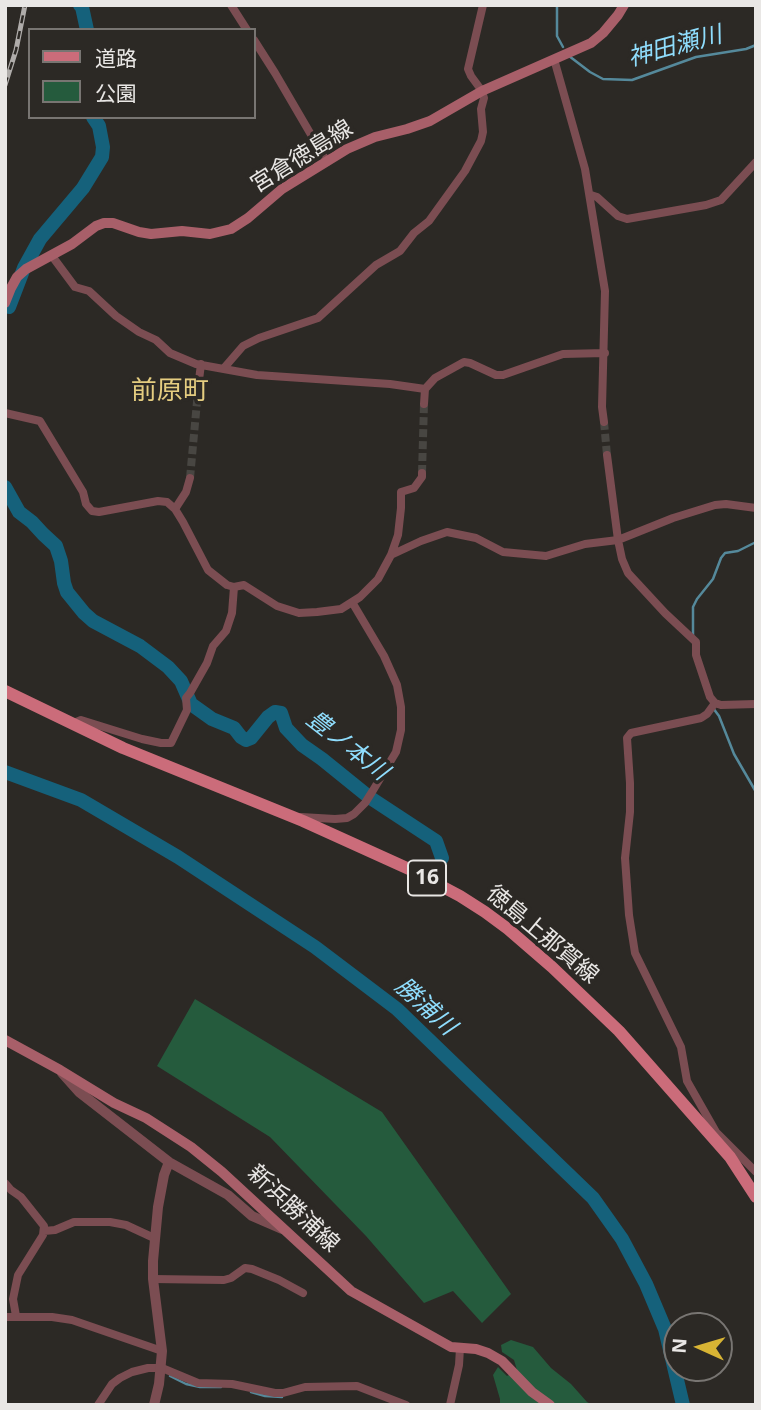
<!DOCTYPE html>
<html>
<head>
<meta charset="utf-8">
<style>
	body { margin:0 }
	#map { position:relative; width:761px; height:1410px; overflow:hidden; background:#2c2925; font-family:"Noto Sans","Noto Sans JP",sans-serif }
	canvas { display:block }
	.frame { position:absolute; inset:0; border:7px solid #e9e7e5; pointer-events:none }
	.legend { position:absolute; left:28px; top:28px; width:228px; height:91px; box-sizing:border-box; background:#2c2925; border:2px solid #787572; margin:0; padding:9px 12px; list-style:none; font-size:21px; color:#e9e7e5 }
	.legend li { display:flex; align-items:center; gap:14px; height:35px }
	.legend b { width:35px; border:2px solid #787572 }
	.north { position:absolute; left:663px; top:1312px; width:70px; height:70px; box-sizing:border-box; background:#2c2925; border:2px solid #787572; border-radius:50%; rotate:274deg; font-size:19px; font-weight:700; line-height:28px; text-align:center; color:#e9e7e5 }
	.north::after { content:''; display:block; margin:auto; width:24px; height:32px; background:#d8b434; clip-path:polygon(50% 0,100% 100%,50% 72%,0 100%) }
</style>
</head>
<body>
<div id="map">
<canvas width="761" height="1410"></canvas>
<div class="frame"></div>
<ul class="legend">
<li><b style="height:9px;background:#cb6c7a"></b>道路</li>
<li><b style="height:19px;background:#255b3d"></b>公園</li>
</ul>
<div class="north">N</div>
</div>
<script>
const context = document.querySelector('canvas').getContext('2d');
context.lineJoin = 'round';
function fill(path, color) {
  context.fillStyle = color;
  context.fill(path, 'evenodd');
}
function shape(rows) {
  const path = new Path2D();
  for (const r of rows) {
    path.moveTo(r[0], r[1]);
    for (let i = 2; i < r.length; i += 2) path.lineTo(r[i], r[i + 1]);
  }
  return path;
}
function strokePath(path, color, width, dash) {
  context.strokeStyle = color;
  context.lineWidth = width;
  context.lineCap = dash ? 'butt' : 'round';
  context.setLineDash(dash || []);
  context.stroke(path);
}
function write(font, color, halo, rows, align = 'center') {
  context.font = font + ' "Noto Sans","Noto Sans JP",sans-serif';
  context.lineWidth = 7;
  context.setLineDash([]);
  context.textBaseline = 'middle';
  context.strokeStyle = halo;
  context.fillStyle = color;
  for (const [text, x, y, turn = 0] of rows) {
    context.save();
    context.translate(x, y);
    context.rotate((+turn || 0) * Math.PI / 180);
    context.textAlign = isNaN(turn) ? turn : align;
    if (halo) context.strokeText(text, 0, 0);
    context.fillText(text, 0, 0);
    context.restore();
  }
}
const green = shape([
	[195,999,382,1112,511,1294,482,1323,453,1291,424,1303,366,1236,270,1137,157,1066],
	[511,1340,533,1347,551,1368,571,1384,587,1402,593,1405,500,1405,500,1399,493,1375,498,1367,507,1376,517,1370,514,1360,502,1352,501,1345]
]);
const stream = shape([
	[557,5,557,36,563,47],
	[569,56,590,72,603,79,632,80,696,57,746,49,756,45],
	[693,636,693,607,697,599,713,579,721,558,725,553,738,551,756,542],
	[713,708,719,716,734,754,756,792],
	[170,1376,186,1384,200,1387,221,1387],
	[251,1392,265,1396,282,1397]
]);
const river = shape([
	[80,5,82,7,87,30],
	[9,307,24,268,40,239,83,188,102,157,103,147,99,126,93,117],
	[5,487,19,512,32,522,43,534,56,546,61,561,64,583,67,592,84,613,93,621,140,646,168,667,181,681,191,704,212,719,234,728,241,737,246,740,251,738,268,717,275,712,281,713,286,728,302,745,322,759,369,797,436,841,442,858],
	[5,772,81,800,178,857,315,947,397,1009,593,1198,622,1239,646,1284,665,1329,683,1405]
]);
const minorTunnel = shape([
	[604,422,607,455],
	[422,473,424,404],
	[190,478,199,380]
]);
const minor = shape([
	[231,5,247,30],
	[254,40,275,73,327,162],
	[554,59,585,169,605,291,602,407,604,422],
	[591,195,597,197,618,216,627,219,706,205,721,200,756,162],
	[52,256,75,287,89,291,116,316,139,332,156,340,170,353,196,364,257,375,390,384,425,389,435,378,464,362,470,363,496,375,503,375,563,354,605,353],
	[224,368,243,346,259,338,318,318,376,265,400,251,414,233,429,221,465,171,481,141,483,132,481,109,484,98,482,91,471,76,468,69,483,5],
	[199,380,201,364],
	[424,404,425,389],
	[5,413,40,421,83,492,86,504,92,511,99,512,158,501,167,502,175,509,183,522,208,570,227,585,234,587,244,585,277,606,299,613,317,612,341,609,360,597,378,579,391,555,421,541,447,532,476,538,503,552,546,556,585,544,618,540,673,518,715,505,726,504,756,508],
	[607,455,618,540,622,559,628,573,665,613,696,642,696,655,710,697,715,703,721,705,756,704],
	[175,509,186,492,190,478],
	[391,555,398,535,401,508,401,492,414,488,422,477,422,473],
	[715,703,707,714,701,718,631,733,627,738,630,783,630,812,625,858,629,915,635,953,681,1047,687,1081,716,1132,756,1172],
	[74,723,81,720,142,739,161,743,171,743,187,710,186,698,190,693,207,663,213,646,226,631,232,613,234,587],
	[301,817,335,819,347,818,354,814,365,803,372,792,396,752,401,730,401,707,397,685,384,656,352,602],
	[5,1183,11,1190,21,1197,44,1226,43,1235,18,1275,13,1299,16,1316],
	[44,1231,55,1230,74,1222,110,1222,126,1225,154,1238],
	[153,1279,224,1280,231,1278,245,1268,252,1269,279,1280,303,1293],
	[5,1317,52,1317,72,1320,162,1351],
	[98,1405,112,1384,120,1378,132,1372,148,1368,162,1368,198,1383,232,1384,275,1393,283,1393,305,1387,357,1386,406,1405],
	[450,1405,459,1365,460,1348]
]);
const tertiary = shape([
	[62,1073,79,1092,169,1162,228,1195,252,1216,282,1229],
	[154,1405,159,1384,162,1351,153,1279,153,1261,158,1207,164,1175,169,1162]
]);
const secondary = shape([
	[5,303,11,288,17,277,26,269,72,244,96,226,104,223,113,223,139,232,151,234,182,231,210,234,231,229,248,218,282,189,347,149,375,137,407,129,430,121,482,91,591,43,603,33,618,15,624,5],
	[5,1040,60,1070,114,1103,146,1118,191,1147,222,1172,351,1291,451,1347,476,1349,488,1353,502,1361,532,1392,550,1405]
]);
const primary = shape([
	[5,691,123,748,303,821,409,869,460,896,485,912,508,929,552,967,619,1031,730,1157,756,1197]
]);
const rail = shape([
	[5,85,16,50,25,5]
]);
const shields = [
	[427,878,38]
];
const shieldNames = [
	["16",427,878]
];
const streetNames = [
	["宮倉徳島線",302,157,-32],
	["徳島上那賀線",542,935,40],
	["新浜勝浦線",293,1209,43]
];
const waterNames = [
	["神田瀬川",675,47,-15],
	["豊ノ本川",347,746,38],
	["勝浦川",425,1007,42]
];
const quarterNames = [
	["前原町",170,392]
];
fill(green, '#255b3d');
strokePath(stream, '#55899b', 2.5);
strokePath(river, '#15617b', 14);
strokePath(minorTunnel, '#484642', 8, [8, 4]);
strokePath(minor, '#7b4d52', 8);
strokePath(tertiary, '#7b4d52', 10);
strokePath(secondary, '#a85f69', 10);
strokePath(primary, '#cb6c7a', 12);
strokePath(rail, '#afacaa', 5);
strokePath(rail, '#2c2925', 2.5, [8]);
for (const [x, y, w] of shields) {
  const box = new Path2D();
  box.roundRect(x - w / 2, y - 17.5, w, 35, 5);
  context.fillStyle = '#2c2925';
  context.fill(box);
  strokePath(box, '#e9e7e5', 2);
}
write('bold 21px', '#e9e7e5', null, shieldNames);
write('23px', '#e9e7e5', '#2c2925', streetNames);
write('italic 24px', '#8fddfd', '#2c2925', waterNames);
write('26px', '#e5cd80', '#2c2925', quarterNames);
</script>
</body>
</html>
